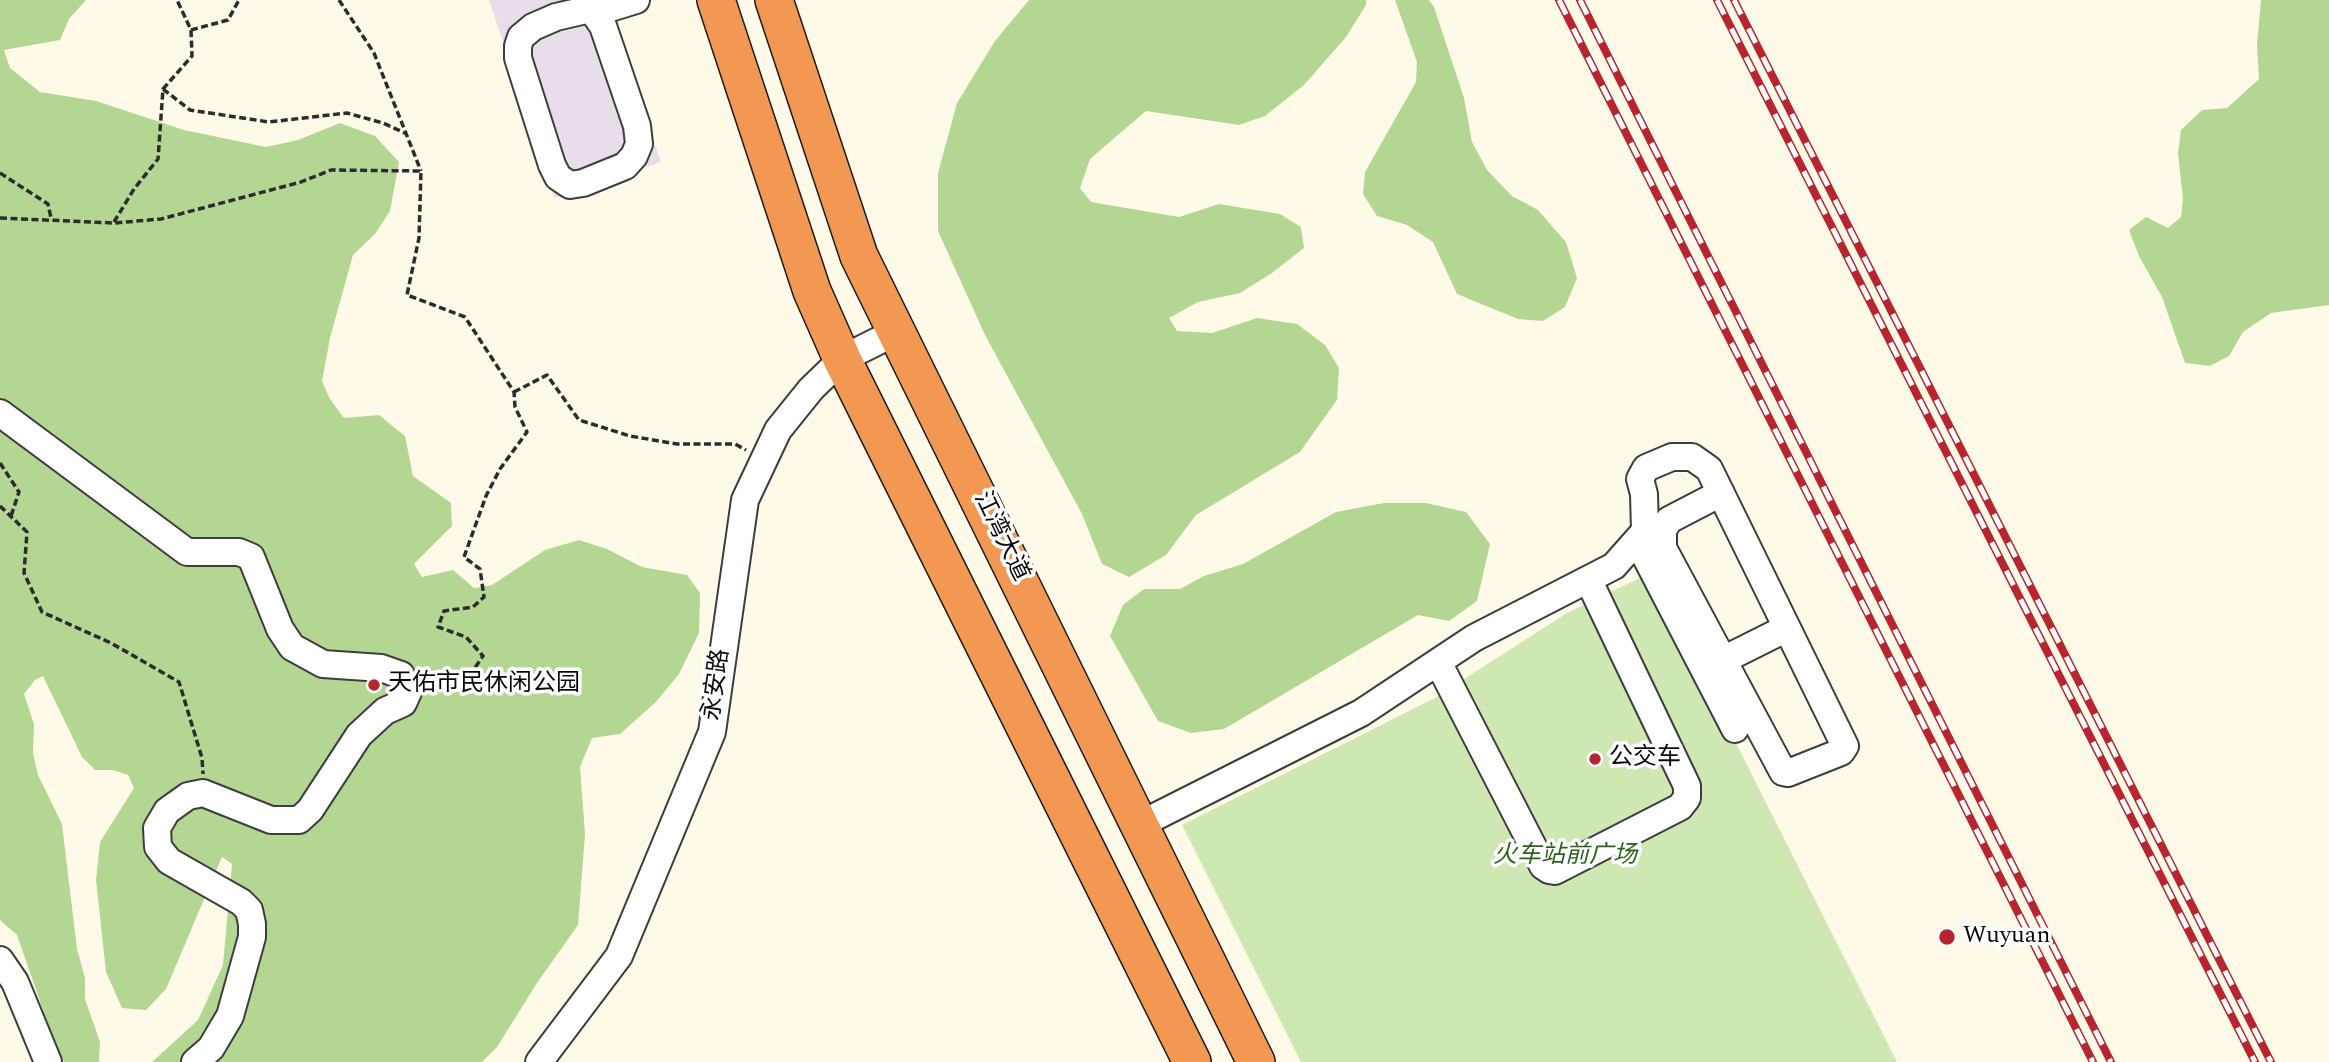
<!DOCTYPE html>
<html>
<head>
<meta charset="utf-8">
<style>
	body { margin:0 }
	canvas { display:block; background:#fffae8 }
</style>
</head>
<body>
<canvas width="2329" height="1062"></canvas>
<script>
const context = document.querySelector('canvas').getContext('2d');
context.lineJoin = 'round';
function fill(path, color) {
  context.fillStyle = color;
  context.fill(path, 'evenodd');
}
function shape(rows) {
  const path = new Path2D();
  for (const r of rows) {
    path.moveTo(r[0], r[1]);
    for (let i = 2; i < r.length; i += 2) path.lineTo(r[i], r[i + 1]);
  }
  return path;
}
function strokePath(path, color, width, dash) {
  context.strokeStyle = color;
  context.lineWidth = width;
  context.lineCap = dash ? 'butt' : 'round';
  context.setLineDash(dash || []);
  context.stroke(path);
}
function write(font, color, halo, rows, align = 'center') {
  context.font = font + ' Spectral,"Noto Sans SC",serif';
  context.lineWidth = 7;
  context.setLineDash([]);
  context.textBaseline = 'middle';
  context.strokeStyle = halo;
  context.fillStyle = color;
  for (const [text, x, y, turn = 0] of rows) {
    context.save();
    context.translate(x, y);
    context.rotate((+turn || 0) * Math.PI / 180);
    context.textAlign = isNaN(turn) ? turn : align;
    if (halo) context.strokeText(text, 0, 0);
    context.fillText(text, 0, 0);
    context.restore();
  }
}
const industrial = shape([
	[489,0,607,0,661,162,555,198]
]);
const green = shape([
	[1650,573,1897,1062,1301,1062,1182,825,1433,699,1567,613]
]);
const forest = shape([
	[0,0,86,0,69,19,60,40,4,50,10,68,40,92,96,101,184,130,266,147,298,140,340,123,375,136,399,162,390,211,375,234,353,255,330,338,322,381,330,399,344,418,379,415,405,436,413,476,451,503,452,526,414,564,422,577,453,570,474,588,492,585,545,550,579,540,607,549,642,567,687,575,700,593,699,633,679,674,656,702,620,734,592,738,580,767,585,834,578,925,537,983,497,1047,482,1062,152,1062,198,1020,223,965,232,864,222,857,166,989,146,1010,122,1008,106,972,96,880,100,842,134,788,128,775,113,770,95,770,82,757,43,676,35,680,24,694,34,724,33,753,38,775,62,824,77,949,85,978,85,999,100,1042,99,1062,64,1062,52,1036,17,935,0,920],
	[1029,0,1366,0,1366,5,1346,37,1304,85,1265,116,1239,125,1146,111,1090,159,1080,188,1091,202,1179,217,1219,204,1280,214,1301,227,1304,248,1272,273,1240,293,1198,302,1169,318,1177,331,1212,333,1257,318,1297,324,1325,345,1339,368,1337,400,1300,452,1196,515,1166,555,1129,577,1102,564,1082,514,985,335,938,231,938,173,957,103,995,41],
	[1395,0,1429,0,1434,7,1464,98,1472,142,1487,170,1512,196,1538,210,1566,242,1577,278,1565,307,1543,321,1518,319,1457,294,1433,242,1407,225,1377,216,1363,194,1365,172,1416,82,1417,62],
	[2261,0,2329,0,2329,305,2271,313,2243,332,2229,356,2210,366,2185,363,2162,297,2139,256,2129,230,2146,217,2168,228,2181,217,2183,199,2178,153,2181,130,2202,110,2227,108,2259,79,2257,45],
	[1384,503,1426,503,1466,512,1490,544,1477,601,1449,621,1418,615,1224,729,1191,733,1158,721,1110,636,1123,605,1144,589,1180,589,1204,576,1243,564,1336,512]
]);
const path = shape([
	[339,0,374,53,421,171],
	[191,30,228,20,239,0],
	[163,89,190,110,269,122,347,113,383,123,407,134],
	[0,173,48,204,51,218],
	[0,218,114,223,161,219,301,182,331,170,421,171,419,238,407,295,465,317,514,392,515,407,527,432,500,469,486,496,464,557,480,569,484,597,473,607,444,611,438,627,466,637,483,656,474,669,427,684],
	[114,222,134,189,158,159,163,89,192,56,191,30,177,0],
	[514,392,547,375,579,420,630,436,677,444,735,444,746,450],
	[0,463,19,492,11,516],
	[0,506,27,532,24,573,42,612,111,643,179,682,202,758,203,774]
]);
const minor = shape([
	[594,13,603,26,637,126,639,144,634,156,625,166,583,183,570,185,558,177,552,165,518,58,518,46,521,37,533,27,556,17,586,10,594,13,636,0],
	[0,413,187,552,239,552,251,557,280,629,292,647,323,664,381,668,401,675,408,692,403,703,385,711,359,735,310,810,299,820,271,820,203,793,188,796,167,811,157,828,158,847,169,861,241,902,249,910,252,924,252,937,230,1016,211,1048,195,1062],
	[1638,542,1735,729],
	[1723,660,1787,628],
	[1438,662,1543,866,1549,870,1555,871,1680,807,1687,798,1687,786,1589,581],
	[1141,824,1361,713,1474,638,1614,566,1645,531,1644,494,1640,479,1646,468,1672,457,1692,457,1709,469,1845,746,1841,752,1788,773,1783,772,1663,548,1663,530,1669,520,1721,493],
	[0,960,15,982,48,1062],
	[539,1062,619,956,712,732,745,500,778,430,811,389,842,359,898,331]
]);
const highway = shape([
	[716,0,812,291,842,359,1192,1062],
	[774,0,859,256,1256,1062]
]);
const rail = shape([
	[1559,0,2093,1062],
	[1580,0,2111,1062],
	[1717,0,2255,1062],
	[1734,0,2271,1062]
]);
const markers = [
	[374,685,7,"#b72630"],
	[1595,759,7,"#b72630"],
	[1947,937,9,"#b72630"]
];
const streetNames = [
	["江湾大道",1000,537,64],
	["永安路",718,685,-82]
];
const poiNames = [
	["天佑市民休闲公园",388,685],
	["公交车",1609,759],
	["Wuyuan",1963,937]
];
const parkNames = [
	["火车站前广场",1565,857]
];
fill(industrial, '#e8dee9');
fill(green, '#cfe7b3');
fill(forest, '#b3d793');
strokePath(minor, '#3d3d3d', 30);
strokePath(highway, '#1b1b1b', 40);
strokePath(path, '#2c2c2c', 3.5, [7, 3.5]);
strokePath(minor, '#fff', 26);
strokePath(highway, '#f29852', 37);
strokePath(rail, '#b72630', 8);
strokePath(rail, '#fff', 5, [16]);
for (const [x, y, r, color] of markers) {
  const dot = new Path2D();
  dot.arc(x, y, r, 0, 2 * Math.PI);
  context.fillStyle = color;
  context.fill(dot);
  strokePath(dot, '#fff', 2.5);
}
write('24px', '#0a0a0a', '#fff', streetNames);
write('24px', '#0a0a0a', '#fff', poiNames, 'left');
write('italic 24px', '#2c5f1d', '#fff', parkNames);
</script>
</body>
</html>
